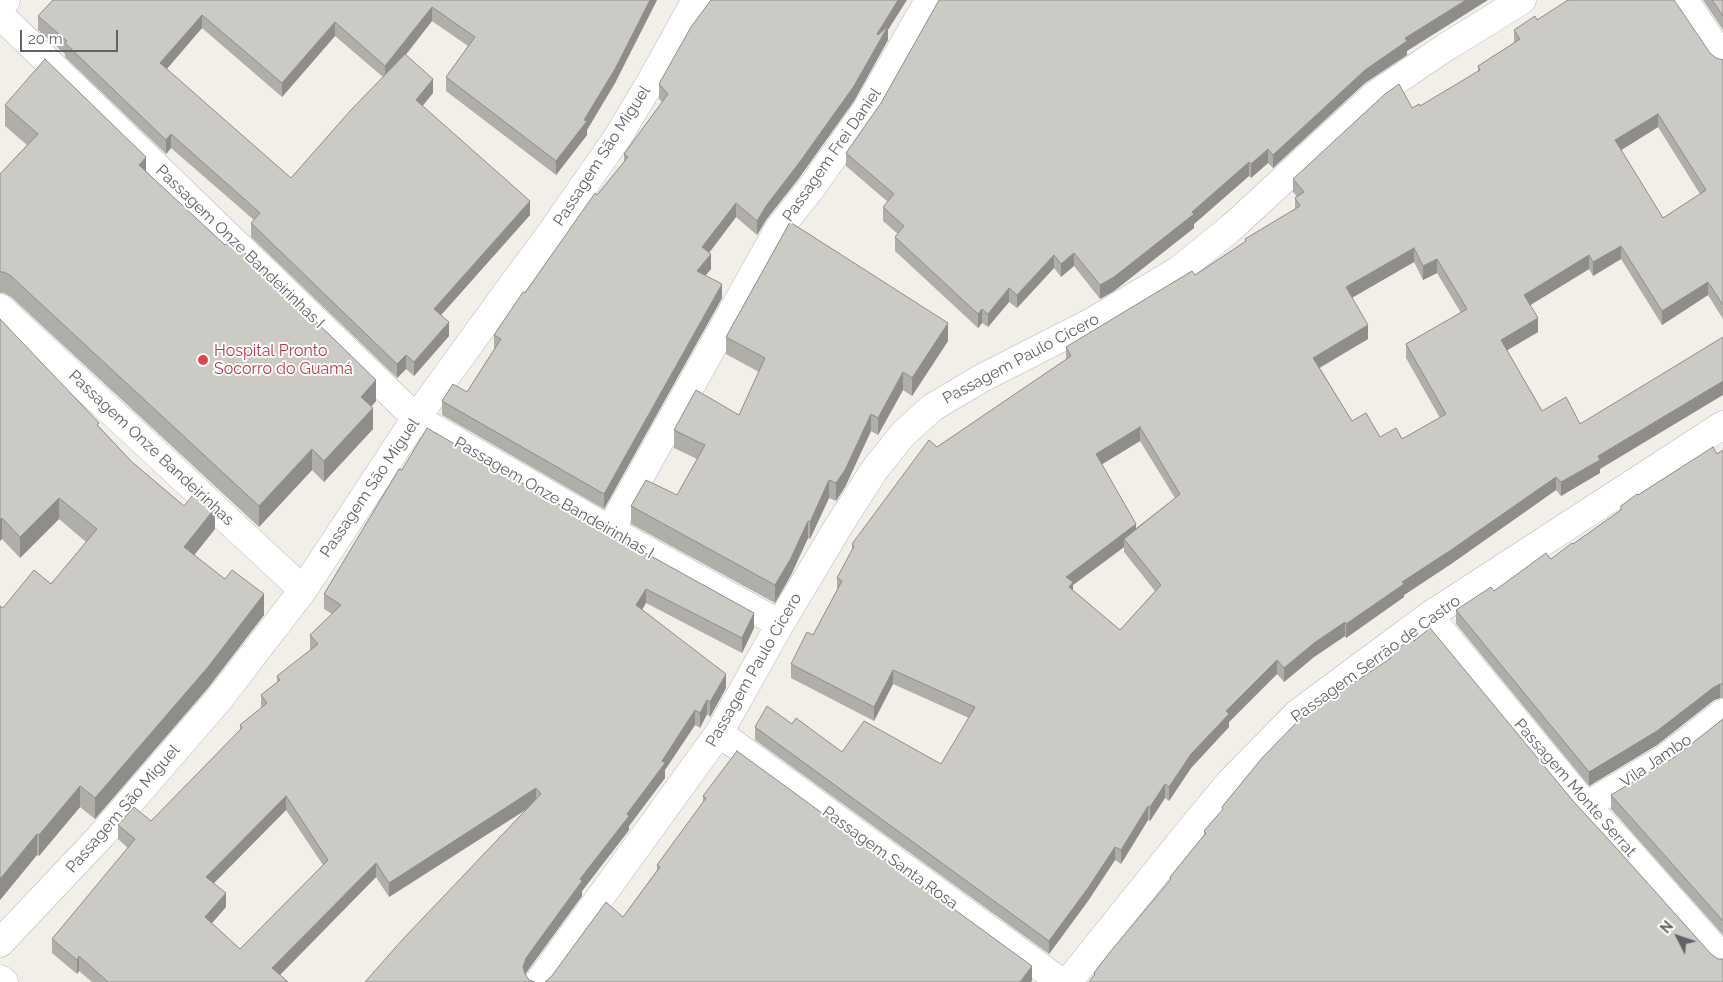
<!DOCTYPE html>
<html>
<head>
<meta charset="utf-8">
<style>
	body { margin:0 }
	#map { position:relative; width:1723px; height:982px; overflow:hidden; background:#f1efe8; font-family:Raleway,sans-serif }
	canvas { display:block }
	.north { position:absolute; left:1653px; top:912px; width:50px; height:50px; -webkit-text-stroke:4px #fff; paint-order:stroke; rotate:311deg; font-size:14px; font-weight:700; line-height:20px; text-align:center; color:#5f6368 }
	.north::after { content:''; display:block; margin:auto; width:18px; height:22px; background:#5f6368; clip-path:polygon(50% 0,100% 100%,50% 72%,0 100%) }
	.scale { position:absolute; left:20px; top:30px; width:98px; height:22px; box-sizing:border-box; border:2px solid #5f6368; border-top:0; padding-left:6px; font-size:15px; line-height:18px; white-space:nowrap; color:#5f6368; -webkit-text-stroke:4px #fff; paint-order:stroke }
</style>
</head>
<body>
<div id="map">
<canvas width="1723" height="982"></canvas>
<div class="north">N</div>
<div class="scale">20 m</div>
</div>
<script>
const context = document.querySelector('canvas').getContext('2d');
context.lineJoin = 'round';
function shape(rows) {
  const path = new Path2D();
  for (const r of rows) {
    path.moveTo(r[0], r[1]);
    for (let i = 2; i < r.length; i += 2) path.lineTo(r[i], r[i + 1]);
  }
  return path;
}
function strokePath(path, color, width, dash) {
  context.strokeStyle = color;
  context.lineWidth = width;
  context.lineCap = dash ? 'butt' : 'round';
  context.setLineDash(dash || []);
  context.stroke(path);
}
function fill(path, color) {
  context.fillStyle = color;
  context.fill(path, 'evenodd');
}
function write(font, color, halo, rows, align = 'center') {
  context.font = font + ' Raleway,sans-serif';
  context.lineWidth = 4;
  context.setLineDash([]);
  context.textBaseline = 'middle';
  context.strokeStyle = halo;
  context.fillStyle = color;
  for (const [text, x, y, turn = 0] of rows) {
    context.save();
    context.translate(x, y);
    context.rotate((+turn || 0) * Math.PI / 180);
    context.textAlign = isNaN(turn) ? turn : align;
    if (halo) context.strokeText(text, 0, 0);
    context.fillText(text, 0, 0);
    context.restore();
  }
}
const minor = shape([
	[1684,0,1723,58],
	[0,15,416,418,610,530,780,624],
	[0,308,303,590],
	[610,530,778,230,812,187,867,109,929,0],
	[1429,616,1586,806,1622,844,1723,958],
	[719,733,1061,982],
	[1586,806,1666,758,1723,713],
	[0,943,100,837,220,698,303,590,416,418,500,302,553,230,617,138,650,83,696,0],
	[539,982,719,733,780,624,838,527,875,469,904,433,933,407,982,378,1090,323,1179,270,1231,228,1375,95,1446,47,1522,0],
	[1068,982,1191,829,1231,781,1298,713,1429,616,1723,425]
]);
const secondary = shape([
	[0,8,6,0],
	[0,979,4,982]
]);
const wall = shape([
	[53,0,657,0,615,83,587,130,587,135,556,175,446,91,446,77,468,46,432,21,406,55,433,93,422,106,530,215,441,315,449,336,414,376,406,369,397,378,251,237,251,223,254,220,171,148,166,154,65,57,65,54,38,30,38,16],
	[202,28,282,97,335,36,383,77,291,178,166,69],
	[1703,0,1723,0,1723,30],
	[1537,20,1710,53,1716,58,1723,60,1723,319,1708,295,1662,325,1621,259,1593,276,1589,269,1530,305,1538,332,1507,350,1542,411,1600,469,1600,473,1561,496,1556,490,1451,564,1404,595,1404,597,1346,638,1345,636,1314,657,1284,682,1277,674,1229,722,1229,727,1191,768,1169,801,1165,798,1150,821,1148,820,1121,864,1115,860,1088,901,1049,954,755,740,755,727,792,724,842,752,941,764,969,718,893,684,874,721,791,678,791,664,813,635,837,590,837,578,852,551,852,544,937,447,1066,360,1066,347,1195,275,1245,242,1245,239,1295,209,1295,198,1297,197,1293,192,1293,179,1412,108,1420,106,1478,72,1478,66,1514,43,1514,30],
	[1658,127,1700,194,1663,218,1621,150],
	[1414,262,1423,280,1437,273,1461,313,1406,344,1406,358,1440,418,1402,439,1380,437,1352,421,1320,368,1368,339,1352,298],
	[1140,441,1175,498,1136,528,1102,464],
	[1124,547,1124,552,1155,591,1120,630,1073,590,1073,585],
	[888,30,888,40,854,101,799,178,766,220,757,235,736,217,709,253,711,269,705,275,722,298,604,509,442,415,442,401,467,392,494,349,494,335,597,195,624,162,624,154,662,102,659,99,659,84],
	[1407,51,1407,55,1365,83,1273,168,1268,163,1251,178,1249,176,1194,224,1194,228,1114,291,1100,299,1074,266,1061,277,1054,268,1017,308,1009,302,988,327,982,323,978,328,895,251,895,237,898,234,883,221,883,207,888,202,846,166,846,153],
	[5,105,146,171,376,401,371,407,373,429,324,482,312,470,259,527,11,297,4,293,0,293,0,174,27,145,5,126],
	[0,319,132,462,184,506,215,529,194,555,264,615,208,688,95,819,80,807,39,856,37,855,0,900,0,606,3,608,51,584,86,542,59,519,20,558,2,539],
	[726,337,948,341,912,396,903,390,878,435,871,431,845,487,836,501,829,498,810,539,808,538,791,575,775,603,631,524,631,506,677,495,697,459,674,448,674,430,739,415,759,372,726,354],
	[1723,450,1723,698,1720,698,1714,700,1657,745,1589,786,1456,624,1456,610,1494,591,1551,559,1573,544,1621,510,1638,495],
	[399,469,754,628,742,653,646,603,642,610,726,688,710,717,707,714,700,728,695,725,665,770,665,778,629,826,629,830,582,891,582,896,526,973,365,982,529,808,389,897,376,877,280,975,288,982,92,982,79,971,77,974,52,953,52,939,128,848,118,839,118,825,151,821,240,730,240,725,261,708,261,695,277,682,277,676,310,650,310,635,332,614,324,609,324,594],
	[286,810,323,865,240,949,212,923,226,907,214,883],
	[1412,638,1094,976,1094,973,1170,880,1170,877,1204,835,1204,831,1222,811,1222,807,1389,660,1389,655],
	[1723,719,1723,935,1611,809,1611,795,1676,756],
	[703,796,1032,980,1031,982,545,982,623,917,657,870,657,865,703,803]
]);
const shadedWall = shape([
	[650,0,657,0,615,83,587,130,587,135,556,175,556,161,584,120],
	[898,0,907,0,888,30,888,40,854,101,799,178,766,220,757,235,757,221,766,206,877,34],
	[1466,0,1488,0,1407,51,1407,55,1365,83,1273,168,1273,155,1365,70,1405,38],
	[432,7,432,21,385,80,385,66],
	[202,15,202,28,160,77,160,63],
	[335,22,335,36,282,97,282,83],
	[433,79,433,93,416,114,416,100],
	[1658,114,1658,127,1615,154,1615,140],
	[171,134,171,148,166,154,166,140],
	[1268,149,1268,163,1251,178,1251,164],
	[146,157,146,178,139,165],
	[1249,162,1249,176,1194,224,1194,228,1114,291,1100,299,1100,285,1192,212],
	[530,201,530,215,434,323,434,309],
	[736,203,736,217,702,262,702,247],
	[1621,246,1621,259,1593,276,1593,262],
	[1414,248,1414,262,1346,301,1346,287],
	[1074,253,1074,266,1061,277,1061,264],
	[711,254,711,269,697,286,697,271],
	[1054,255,1054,268,1017,308,1017,295],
	[1589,255,1589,269,1524,309,1524,295],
	[1437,259,1437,273,1423,280,1423,266],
	[1708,282,1708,295,1662,325,1662,311],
	[722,284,722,298,604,509,604,494],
	[1009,288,1009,302,988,327,988,314],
	[982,309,982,323,978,328,978,314],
	[1538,318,1538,332,1501,354,1501,340],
	[449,322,449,336,414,376,414,362],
	[948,323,948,341,912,396,912,378],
	[1368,325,1368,339,1313,371,1313,358],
	[406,355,406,369,397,378,397,364],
	[903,372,903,390,878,435,878,418],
	[376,380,376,401,361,418,361,397],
	[1723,381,1723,395,1600,469,1600,473,1561,496,1561,482,1598,456],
	[373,408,373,429,324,482,324,461],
	[871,414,871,431,845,487,836,501,836,483],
	[1140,427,1140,441,1096,468,1096,454],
	[312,449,312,470,259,527,259,506],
	[1556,477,1556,490,1451,564,1404,595,1404,597,1346,638,1346,624,1402,582],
	[829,480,829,498,810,539,810,522],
	[59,498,59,519,20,558,20,537],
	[215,508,215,529,184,568,184,547],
	[2,518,2,539,0,541,0,520],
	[808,521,808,538,791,575,775,603,775,585],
	[1136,524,1136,537,1124,539,1124,547,1073,585,1073,596,1069,601,1066,577],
	[646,589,646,603,636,619,636,605],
	[264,594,264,615,208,688,95,819,95,798],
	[754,613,754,628,742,653,742,638],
	[1345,622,1345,636,1314,657,1284,682,1284,668,1314,643],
	[1277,660,1277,674,1229,722,1229,727,1191,768,1169,801,1169,787,1191,754,1226,711],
	[893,670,893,684,874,721,874,707],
	[726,674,726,688,710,717,710,702],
	[1720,684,1720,698,1714,700,1657,745,1589,786,1589,772,1714,687],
	[707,700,707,714,700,728,700,713],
	[695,710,695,725,665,770,665,778,629,826,629,830,582,891,582,896,526,973,523,981,523,967,526,958,580,879,627,814],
	[1165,784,1165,798,1150,821,1150,807],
	[80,786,80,807,39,856,39,835],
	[536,788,536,803,389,897,389,883],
	[286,796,286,810,206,891,206,877],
	[1148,806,1148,820,1121,864,1121,850],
	[37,834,37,855,0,900,0,879],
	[1115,847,1115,860,1088,901,1049,954,1049,941],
	[376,863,376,877,273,982,272,968],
	[226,893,226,907,205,931,205,917],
	[79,956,79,971,77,974,77,960],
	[1032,966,1032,980,1031,982,1020,982]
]);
const building = shape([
	[53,0,650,0,615,69,584,120,587,121,556,161,446,77,475,37,432,7,385,66,335,22,282,83,202,15,160,63,291,178,350,111,405,54,433,79,416,100,530,201,434,309,449,322,414,362,406,355,397,364,251,223,260,213,171,134,166,140,65,43,67,41,38,16,53,0],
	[711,0,898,0,877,34,878,35,888,26,854,86,799,163,766,206,757,221,736,203,702,247,711,254,697,271,722,284,604,494,442,401,453,384,467,392,501,339,494,335,523,292,525,293,595,193,597,195,628,157,624,154,668,94,659,84,691,27,711,0],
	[939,0,1466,0,1405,38,1407,41,1365,70,1273,155,1268,149,1251,164,1249,162,1192,212,1194,214,1114,277,1100,285,1074,253,1061,264,1054,255,1017,295,1009,288,988,314,982,309,978,314,895,237,904,226,883,207,894,194,846,153,881,103,939,0],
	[1568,0,1674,0,1710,53,1716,58,1723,60,1723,305,1708,282,1662,311,1621,246,1593,262,1589,255,1524,295,1538,318,1501,340,1542,411,1566,397,1580,424,1723,337,1723,381,1598,456,1600,460,1561,482,1556,477,1451,550,1402,582,1404,584,1346,624,1345,622,1314,643,1284,668,1277,660,1226,711,1229,714,1191,754,1169,787,1165,784,1150,807,1148,806,1121,850,1115,847,1088,888,1049,941,755,727,767,706,792,724,796,718,842,752,864,721,941,764,975,707,893,670,874,707,791,664,807,632,813,635,842,581,837,578,854,546,852,544,929,440,937,447,1071,356,1066,347,1192,271,1195,275,1246,241,1245,239,1300,206,1295,198,1304,192,1293,179,1385,94,1399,84,1412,108,1419,104,1420,106,1480,70,1478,66,1520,39,1514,30,1535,16,1537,20,1568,0],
	[1658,114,1706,190,1663,218,1615,140,1658,114],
	[1414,248,1423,266,1437,259,1467,309,1406,344,1446,414,1402,439,1396,428,1380,437,1366,413,1352,421,1313,358,1368,325,1346,287,1414,248],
	[1140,427,1180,494,1124,539,1161,585,1120,630,1069,587,1073,582,1066,577,1136,524,1096,454,1140,427],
	[1712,0,1723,0,1723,16,1712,0],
	[45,59,146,157,139,165,225,245,231,239,376,380,361,397,373,408,324,461,312,449,259,506,11,276,4,272,0,272,0,174,38,134,5,105,45,59],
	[790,222,948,323,912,378,903,372,878,418,871,414,845,470,836,483,829,480,810,522,808,521,791,558,775,585,631,506,646,480,677,495,705,445,674,430,696,390,739,415,765,358,726,337,790,222],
	[0,319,99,423,97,425,132,462,184,506,196,491,215,508,184,547,225,579,232,570,264,594,208,667,95,798,80,786,39,835,37,834,0,879,0,606,3,608,34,570,51,584,97,529,59,498,20,537,2,518,0,520,0,319],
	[427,428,602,529,754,613,742,638,646,589,636,605,726,674,710,702,707,700,700,713,695,710,662,761,665,763,627,814,629,816,580,879,582,881,526,958,523,967,525,974,529,980,535,982,365,982,403,939,541,794,536,788,389,883,376,863,272,968,288,982,108,982,79,956,77,960,52,939,135,839,118,825,134,807,151,821,242,728,240,725,267,703,261,695,280,680,277,676,318,644,310,635,341,605,324,594,399,469,402,470,427,428],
	[286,796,328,860,240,949,205,917,226,893,206,877,286,796],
	[1713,447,1717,454,1723,450,1723,684,1720,684,1714,687,1657,731,1589,772,1456,610,1491,587,1494,591,1546,553,1551,559,1572,543,1573,544,1621,510,1621,506,1637,494,1638,495,1713,447],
	[1430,628,1574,802,1610,841,1711,954,1718,959,1723,959,1723,982,1089,982,1095,974,1094,973,1110,952,1171,879,1170,877,1206,833,1204,831,1223,809,1222,807,1262,758,1301,718,1391,658,1389,655,1412,638,1414,641,1430,628],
	[1723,719,1723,921,1611,795,1676,756,1723,719],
	[737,751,1032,966,1020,982,545,982,551,977,606,902,623,917,660,867,657,865,706,798,703,796,737,751]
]);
const markers = [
	[203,360,6,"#e0444e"]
];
const streetNames = [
	["Passagem Frei Daniel",832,155,-55],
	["Passagem São Miguel",602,156,-57],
	["Passagem Onze Bandeirinhas I",240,247,44],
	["Passagem Paulo Cícero",1021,359,-28],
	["Passagem Onze Bandeirinhas",151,448,43],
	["Passagem São Miguel",370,488,-56],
	["Passagem Onze Bandeirinhas I",554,498,30],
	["Passagem Serrão de Castro",1376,659,-36],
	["Passagem Paulo Cícero",754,670,-60],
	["Vila Jambo",1656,761,-34],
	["Passagem Monte Serrat",1575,788,49],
	["Passagem São Miguel",123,809,-49],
	["Passagem Santa Rosa",890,858,36]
];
const healthNames = [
	["Hospital Pronto",214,351],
	["Socorro do Guamá",214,369]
];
strokePath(minor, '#b5b8bc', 29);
strokePath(secondary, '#b6babf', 29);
strokePath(minor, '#fff', 28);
strokePath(secondary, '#fff', 28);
fill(wall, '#afaea9');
fill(shadedWall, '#8f8d8a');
fill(building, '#cccac5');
strokePath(building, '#8f8d8a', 1);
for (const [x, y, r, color] of markers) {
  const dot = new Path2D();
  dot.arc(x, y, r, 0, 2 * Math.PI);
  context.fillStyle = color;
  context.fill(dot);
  strokePath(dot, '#fff', 2);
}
write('16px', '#5f6368', '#fff', streetNames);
write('16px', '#be3a42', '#fff', healthNames, 'left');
</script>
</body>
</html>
